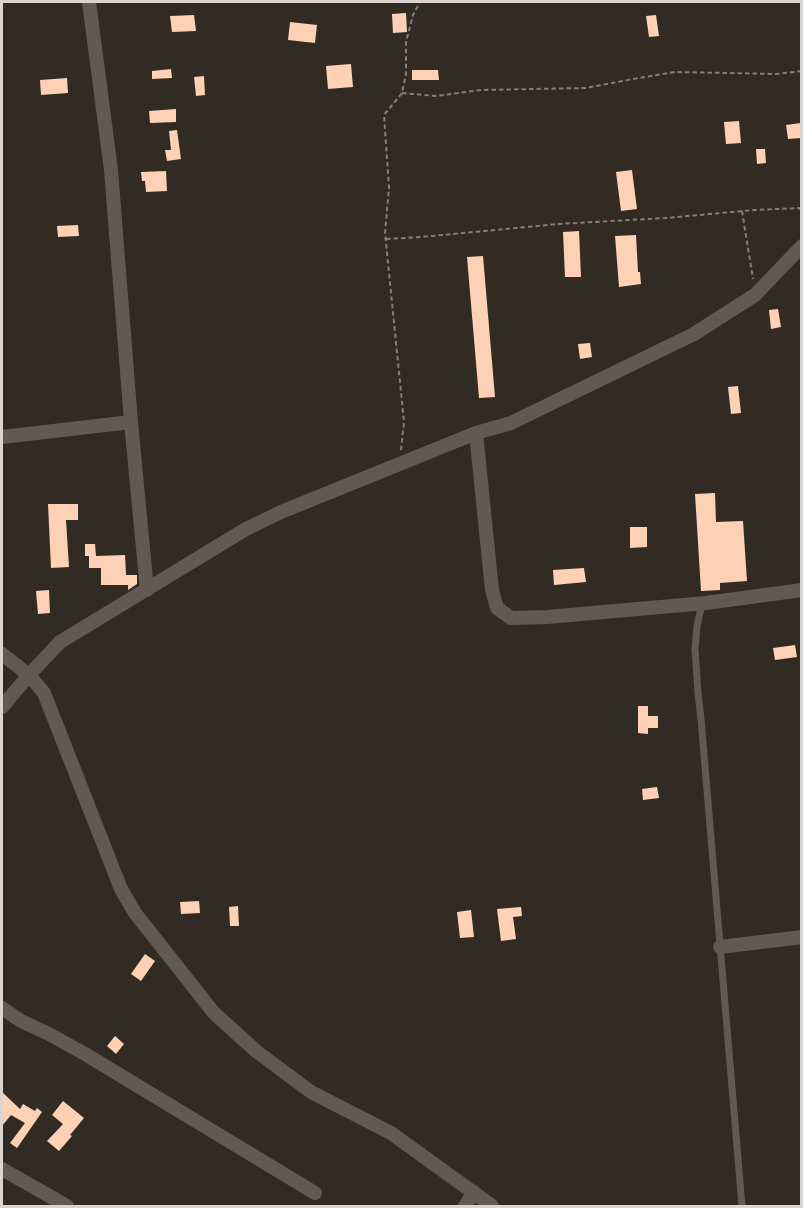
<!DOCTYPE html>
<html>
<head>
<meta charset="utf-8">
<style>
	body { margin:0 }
	#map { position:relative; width:803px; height:1208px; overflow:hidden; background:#322b23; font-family:Poppins,sans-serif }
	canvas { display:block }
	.frame { position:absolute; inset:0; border:3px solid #dad5d0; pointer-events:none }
</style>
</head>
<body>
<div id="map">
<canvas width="803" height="1208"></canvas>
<div class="frame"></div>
</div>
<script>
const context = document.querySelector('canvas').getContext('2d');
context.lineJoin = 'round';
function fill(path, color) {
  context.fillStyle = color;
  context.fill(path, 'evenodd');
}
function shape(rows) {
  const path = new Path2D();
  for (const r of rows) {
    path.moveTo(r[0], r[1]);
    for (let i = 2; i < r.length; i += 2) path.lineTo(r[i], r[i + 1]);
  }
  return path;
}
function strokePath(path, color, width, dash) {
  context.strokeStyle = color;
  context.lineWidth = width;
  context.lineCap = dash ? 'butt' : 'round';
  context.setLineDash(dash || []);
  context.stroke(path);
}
const building = shape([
	[406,13,407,32,393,33,392,14],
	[194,15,196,31,172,32,170,16],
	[656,15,659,36,649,37,646,16],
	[290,22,317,25,315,43,288,40],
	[351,64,353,87,328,89,326,66],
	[171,69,172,78,152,79,152,71],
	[412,70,438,70,439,80,412,80],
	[204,76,205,95,196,96,194,77],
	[67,78,68,93,41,95,40,80],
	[176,109,176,122,150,123,149,111],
	[739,121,741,143,726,144,724,122],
	[801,123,801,138,788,139,786,125],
	[177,130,181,159,167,161,165,150,171,150,169,131],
	[756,149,765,149,766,163,757,164],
	[632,170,637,209,621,211,616,172],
	[166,171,167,191,146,192,145,181,142,181,141,172],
	[78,225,79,236,58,237,57,226],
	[579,231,581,277,565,277,563,232],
	[636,235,638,272,640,272,641,284,619,287,615,236],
	[483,256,495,397,479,398,467,257],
	[778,309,781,327,771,329,769,310],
	[590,343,592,357,580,359,578,344],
	[738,386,741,413,731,414,728,387],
	[715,493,716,522,743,521,747,581,720,583,720,590,701,591,695,494],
	[48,504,78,504,78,520,66,520,69,567,51,568],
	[630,527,647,527,647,547,630,548],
	[85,544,95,544,96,556,125,555,126,575,137,575,137,584,128,590,128,585,101,585,101,568,89,568,89,556,93,556,85,556],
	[584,568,586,582,554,585,553,570],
	[49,590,50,613,38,614,36,591],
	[795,645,797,657,775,660,773,648],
	[638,706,648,706,648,716,658,716,658,728,648,728,648,734,638,733],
	[657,787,659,798,643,800,642,789],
	[199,901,200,913,181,914,180,902],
	[238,906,239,926,230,926,229,907],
	[521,907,522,916,513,917,516,939,501,941,497,909],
	[471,910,474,937,460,938,457,912],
	[145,954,155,961,141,981,131,974],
	[115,1036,124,1044,116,1054,107,1046],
	[2,1092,20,1109,23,1104,35,1111,37,1108,42,1112,17,1148,10,1143,25,1123,11,1115,2,1126],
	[63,1101,84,1118,70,1135,72,1136,59,1151,47,1141,63,1124,52,1115]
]);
const path = shape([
	[402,93,436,96,481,90,586,88,633,79,675,72,777,74,802,71],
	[742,211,753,279],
	[386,239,421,237,558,224,666,218,754,210,799,208,802,211],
	[401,450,404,422,385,233,389,188,384,115,402,93,406,74,406,42,413,15,420,2]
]);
const service = shape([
	[702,604,697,626,695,649,698,693,701,719,742,1206]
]);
const minor = shape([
	[89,2,111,170,131,422,147,590],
	[476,433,492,590,497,608,511,618,547,617,706,603,802,590],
	[2,437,131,422],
	[2,654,29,675,44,693,121,889,135,913,214,1013,256,1051,311,1092,391,1133,492,1206],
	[2,707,29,675,60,642,246,529,281,512,476,433,511,423,694,334,755,295,802,246],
	[720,947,802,937],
	[2,1008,21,1021,49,1034,85,1054,315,1193],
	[2,1169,67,1206],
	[465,1206,474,1192]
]);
fill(building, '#ffd1b4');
strokePath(path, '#857f79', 2, [4.5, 3]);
strokePath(service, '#625a51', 7);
strokePath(minor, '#625a51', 14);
</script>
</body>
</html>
